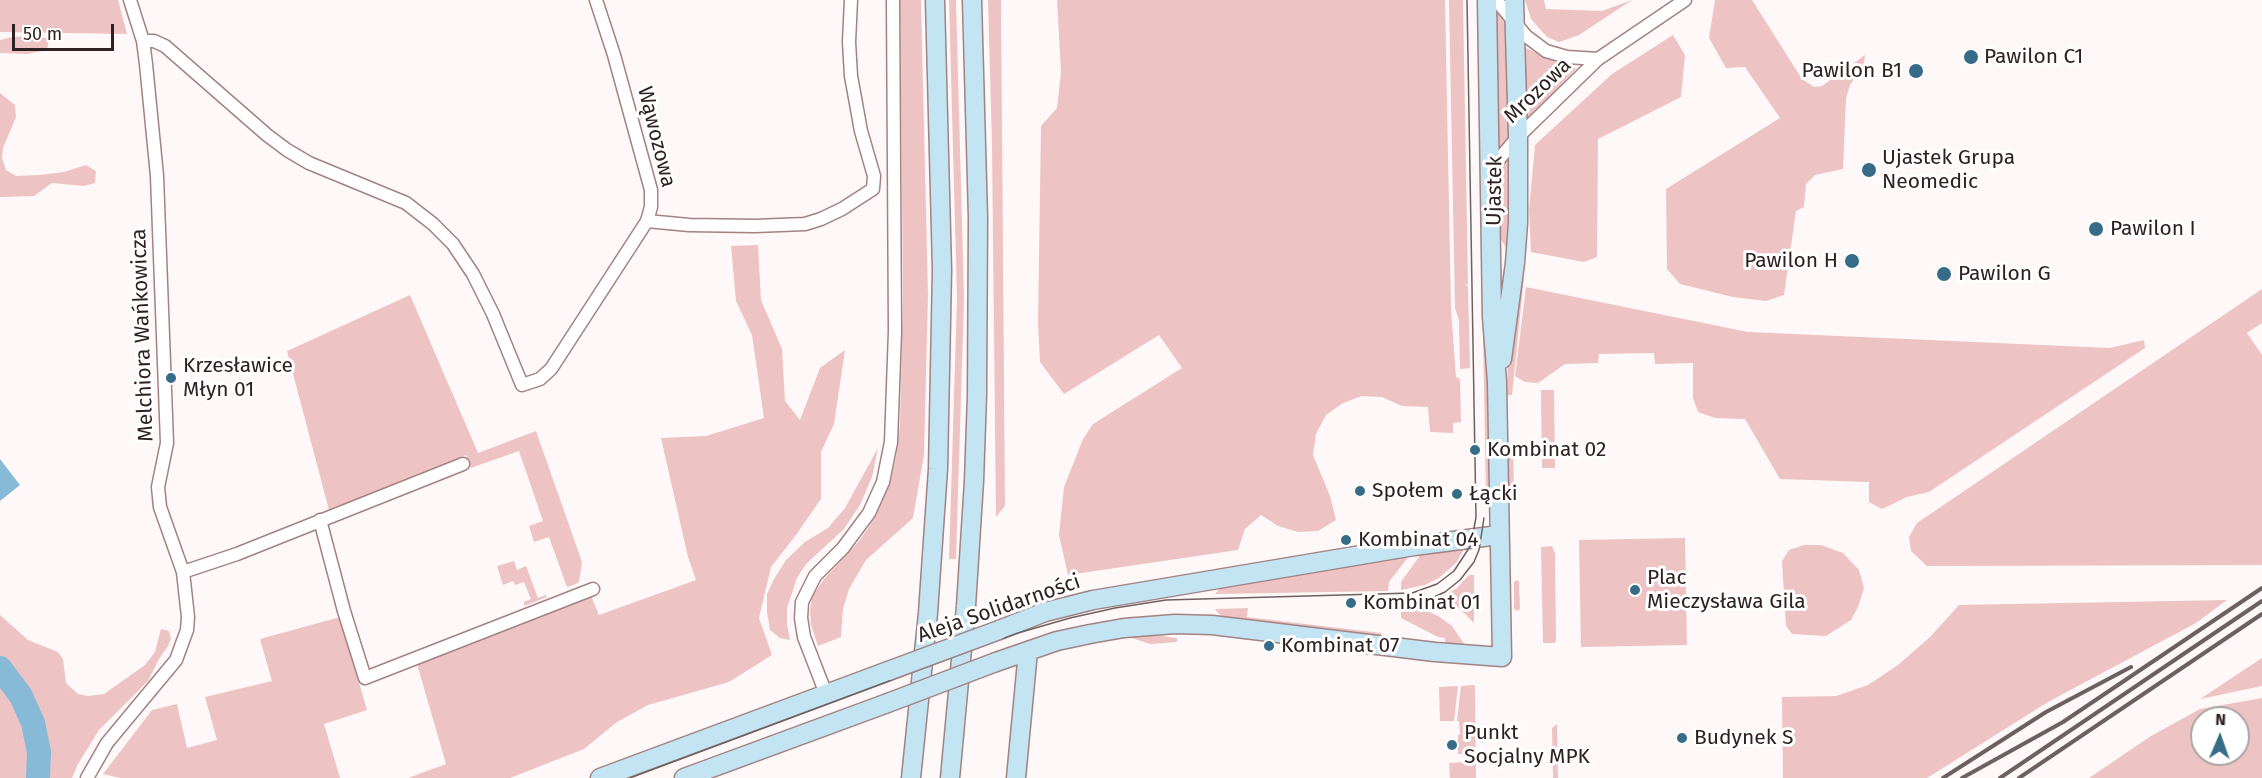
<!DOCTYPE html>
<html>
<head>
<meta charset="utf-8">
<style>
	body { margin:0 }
	#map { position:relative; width:2262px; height:778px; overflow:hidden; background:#fff8f8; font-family:"Fira Sans",sans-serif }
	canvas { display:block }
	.north { position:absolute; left:2190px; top:706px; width:60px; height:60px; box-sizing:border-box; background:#fff; border:2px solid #aba6a6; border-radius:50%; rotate:2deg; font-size:16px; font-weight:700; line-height:24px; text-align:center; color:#2e2121 }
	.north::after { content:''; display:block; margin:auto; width:21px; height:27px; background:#366c87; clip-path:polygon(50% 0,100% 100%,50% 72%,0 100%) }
	.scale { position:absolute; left:12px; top:24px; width:102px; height:27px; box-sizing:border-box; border:3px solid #2e2121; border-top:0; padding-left:8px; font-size:18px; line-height:21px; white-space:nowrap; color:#2e2121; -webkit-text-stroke:4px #fff; paint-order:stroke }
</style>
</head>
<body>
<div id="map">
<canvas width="2262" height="778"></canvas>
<div class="north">N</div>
<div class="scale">50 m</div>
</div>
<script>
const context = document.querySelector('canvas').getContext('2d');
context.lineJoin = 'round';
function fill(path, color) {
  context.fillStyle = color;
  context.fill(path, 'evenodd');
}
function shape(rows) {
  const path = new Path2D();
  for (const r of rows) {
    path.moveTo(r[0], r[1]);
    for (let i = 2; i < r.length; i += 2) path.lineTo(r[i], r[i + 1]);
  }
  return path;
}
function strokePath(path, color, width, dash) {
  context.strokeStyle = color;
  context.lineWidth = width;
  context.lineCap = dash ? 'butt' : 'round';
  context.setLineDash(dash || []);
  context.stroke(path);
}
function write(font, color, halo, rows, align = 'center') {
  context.font = font + ' "Fira Sans",sans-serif';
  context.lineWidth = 6;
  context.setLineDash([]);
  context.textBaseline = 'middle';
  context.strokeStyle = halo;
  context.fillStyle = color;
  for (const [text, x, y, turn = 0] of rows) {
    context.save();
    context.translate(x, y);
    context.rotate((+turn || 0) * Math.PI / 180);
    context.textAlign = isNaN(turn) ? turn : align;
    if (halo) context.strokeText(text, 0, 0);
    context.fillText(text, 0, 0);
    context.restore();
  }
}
const green = shape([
	[0,0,118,0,127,34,0,32],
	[900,0,921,0,928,295,924,455,913,518,866,560,849,589,843,609,841,637,818,646,811,625,810,611,812,596,825,578,860,540,874,519,890,483,896,457,900,424,903,296],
	[949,0,956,0,964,298,956,559,949,559,957,298],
	[988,0,1001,0,1005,506,996,517,992,145],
	[1057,0,1445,0,1451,309,1456,377,1460,379,1461,422,1453,423,1453,433,1430,432,1428,407,1402,406,1382,397,1362,396,1343,403,1326,415,1316,434,1313,455,1330,496,1336,520,1318,531,1298,532,1278,526,1261,515,1245,529,1238,550,1068,575,1059,535,1064,487,1083,439,1093,424,1182,368,1159,335,1064,394,1040,362,1038,323,1041,126,1057,108,1061,72],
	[1449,0,1463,0,1468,284,1466,285,1468,287,1470,368,1460,369,1459,320,1455,308],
	[1477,0,1480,0,1489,497,1486,497],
	[1525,0,1544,0,1546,9,1602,11,1632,0,1579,35,1559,42,1547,37,1531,19],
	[1715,0,1752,0,1802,79,1814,87,1822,86,1865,55,1864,64,1850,85,1846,98,1843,169,1815,175,1806,184,1804,207,1796,211,1784,295,1766,301,1733,297,1680,284,1667,269,1666,189,1780,118,1745,67,1726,68,1709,38],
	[1495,4,1511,28,1513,137,1497,153],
	[1673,35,1685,55,1681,97,1598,139,1597,257,1584,262,1531,252,1529,209,1535,145,1612,74],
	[37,36,49,39,47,50,27,54,0,53,0,40,12,37],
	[1526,48,1556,62,1573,66,1576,69,1522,126,1523,50],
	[0,93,15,105,16,117,3,148,2,158,6,170,16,176,40,175,64,172,86,165,96,171,95,183,84,186,52,183,34,196,0,197],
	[1512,150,1508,251,1499,236,1497,177,1501,166],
	[758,245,761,300,782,349,785,401,800,420,820,368,845,350,834,424,821,452,821,499,796,535,771,567,759,618,772,655,729,682,648,705,617,722,584,749,510,778,408,778,446,764,417,664,591,596,599,615,696,580,688,557,661,438,706,436,764,418,752,335,736,301,731,246],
	[1524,278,1512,395,1507,395,1508,352,1520,282],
	[1526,287,1748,332,2110,348,2144,340,2145,348,1929,492,1907,497,1882,509,1869,502,1869,482,1780,479,1745,419,1715,418,1698,412,1693,398,1693,363,1655,364,1654,353,1599,354,1598,363,1565,364,1538,383,1525,382,1515,376],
	[2262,289,2262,323,2247,333,2262,355,2262,565,1927,566,1911,551,1909,537,1917,523],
	[410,295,478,453,536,431,582,562,579,582,576,584,567,587,549,537,534,542,529,526,543,521,519,451,471,468,466,455,329,510,287,351],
	[1541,390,1554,390,1555,468,1542,468],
	[1508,443,1513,443,1514,496,1508,496],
	[878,448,872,477,860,505,844,529,806,564,797,578,787,608,787,624,790,640,780,638,770,630,767,612,767,594,774,579,786,560,805,542,828,528,845,508],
	[1685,538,1687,645,1581,647,1579,540],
	[1804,545,1821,545,1843,553,1859,570,1864,588,1858,607,1851,620,1826,636,1792,634,1786,626,1782,561,1789,550],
	[1552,546,1555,553,1556,640,1555,643,1543,643,1541,547],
	[1465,548,1456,563,1439,578,1425,585,1401,590,1401,582,1421,554],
	[1409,556,1389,582,1388,591,1215,594,1222,586],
	[514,561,517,570,526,566,538,598,546,595,547,597,524,606,524,602,531,599,524,582,515,585,513,581,503,585,497,566],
	[1469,575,1474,575,1474,623,1458,607,1442,597,1457,588],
	[1517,580,1519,582,1520,609,1517,611,1514,609,1514,582],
	[2227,600,2196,623,2048,702,1927,778,1783,778,1782,697,1836,696,1868,685,1898,665,1930,637,1959,605],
	[1401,604,1422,609,1438,616,1452,626,1467,648,1445,645,1445,638,1438,637,1401,618],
	[1248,608,1247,617,1381,633,1381,636,1427,643,1228,619,1219,614,1215,609],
	[0,615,28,640,58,652,63,659,66,683,78,694,88,696,104,694,145,665,155,652,161,629,169,631,171,639,168,646,159,659,148,681,99,730,78,764,72,778,0,778],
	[340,617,367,710,324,724,340,778,120,778,103,774,152,710,177,704,187,748,217,740,205,697,272,681,260,639],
	[1154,635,1177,638,1177,642,1150,644,1129,637],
	[2262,658,2262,686,2200,699],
	[1475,685,1476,778,1450,778,1449,763,1464,762,1463,754,1458,754,1458,735,1460,734,1459,721,1457,721,1461,686],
	[1458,686,1454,721,1440,721,1439,687],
	[2262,698,2262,778,2089,778,2151,736,2200,709],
	[2202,718,2238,718,2238,754,2202,754],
	[1557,724,1558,778,1553,778,1552,728]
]);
const water = shape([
	[0,459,20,485,0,501]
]);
const river = shape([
	[0,668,21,696,33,723,39,752,38,778]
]);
const street = shape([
	[1496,0,1526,36,1546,51,1567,57,1598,59],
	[143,41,154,41,165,46,267,135,287,150,309,163,406,203,433,224,453,244,473,274,493,314,522,385,540,379,551,369,647,221,651,207,651,190,614,55,596,0],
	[1492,176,1499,159,1518,137,1598,59,1685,0],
	[647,221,689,225,755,226,805,224,821,219,842,209,873,189,874,176,861,131,851,76,849,42,851,0],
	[320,520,344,611,365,678,593,589],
	[183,572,237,554,463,464],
	[826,694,804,637,801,618,802,602,815,576,843,548,869,513,883,482,891,442,895,331,893,0],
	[87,778,107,743,176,660,187,630,188,617,183,572,160,507,158,487,167,443,157,176,146,64,143,41,130,0]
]);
const secondary = shape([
	[1502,359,1515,263,1518,223,1518,137,1514,0],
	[999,630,1045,612,1093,600,1414,546,1499,535],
	[996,662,1057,641,1090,634,1124,628,1175,624,1212,625,1435,652,1502,657,1497,382,1492,317,1487,0],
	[600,778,888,671],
	[684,778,885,704],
	[911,778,928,613,938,469,942,270,935,0],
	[950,778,966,606,974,481,977,395,978,218,972,0],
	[1016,778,1028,651]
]);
const tram = shape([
	[1405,602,1434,597,1445,592,1460,580,1474,562,1479,550,1484,518],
	[630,778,1018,633,1070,618,1115,608,1166,600,1412,593,1437,584,1454,571,1471,545,1476,517,1467,0]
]);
const rail = shape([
	[1943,778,2046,712,2131,667],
	[1962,778,2063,722,2262,588],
	[2000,778,2262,601],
	[2019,778,2262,614]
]);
const secondaryBridge = shape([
	[888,671,999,630],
	[885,704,996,662]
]);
const markers = [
	[1971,57,8,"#366c87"],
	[1916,71,8,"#366c87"],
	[1869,170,8,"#366c87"],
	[2096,229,8,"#366c87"],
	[1852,261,8,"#366c87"],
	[1944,274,8,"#366c87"],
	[171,378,6,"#366c87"],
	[1475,450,6,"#366c87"],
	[1360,491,6,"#366c87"],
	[1457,494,6,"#366c87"],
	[1346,540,6,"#366c87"],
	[1635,590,6,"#366c87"],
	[1351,603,6,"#366c87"],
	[1269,646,6,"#366c87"],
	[1682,738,6,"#366c87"],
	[1452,745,6,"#366c87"]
];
const poiNames = [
	["Pawilon C1",1984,57],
	["Pawilon B1",1902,71,"right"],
	["Ujastek Grupa",1882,158],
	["Neomedic",1882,182],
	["Pawilon I",2110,229],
	["Pawilon H",1838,261,"right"],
	["Pawilon G",1958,274],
	["Krzesławice",183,366],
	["Młyn 01",183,390],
	["Kombinat 02",1487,450],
	["Społem",1372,491],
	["Łącki",1469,494],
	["Kombinat 04",1358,540],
	["Plac",1647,578],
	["Mieczysława Gila",1647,602],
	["Kombinat 01",1363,603],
	["Kombinat 07",1281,646],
	["Punkt",1464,733],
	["Socjalny MPK",1464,757],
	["Budynek S",1694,738]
];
const streetNames = [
	["Mrozowa",1538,91,-44],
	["Wąwozowa",656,137,76],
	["Ujastek",1495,191,-89],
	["Melchiora Wańkowicza",143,335,-92],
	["Aleja Solidarności",999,609,-19]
];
fill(green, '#eec3c3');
fill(water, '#87bad6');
strokePath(river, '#87bad6', 24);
strokePath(street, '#a38282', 15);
strokePath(secondary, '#a38282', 21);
strokePath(street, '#fff', 12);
strokePath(secondary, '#c3e4f3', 18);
strokePath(tram, '#6c6161', 1.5);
strokePath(rail, '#6c6161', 4);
strokePath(secondaryBridge, '#a38282', 21, []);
strokePath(secondaryBridge, '#c3e4f3', 18);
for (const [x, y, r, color] of markers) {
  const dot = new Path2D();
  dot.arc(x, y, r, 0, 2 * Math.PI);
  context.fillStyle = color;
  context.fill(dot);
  strokePath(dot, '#fff', 2);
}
write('21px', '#2e2121', '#fff', poiNames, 'left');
write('21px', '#2e2121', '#fff', streetNames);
</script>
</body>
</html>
